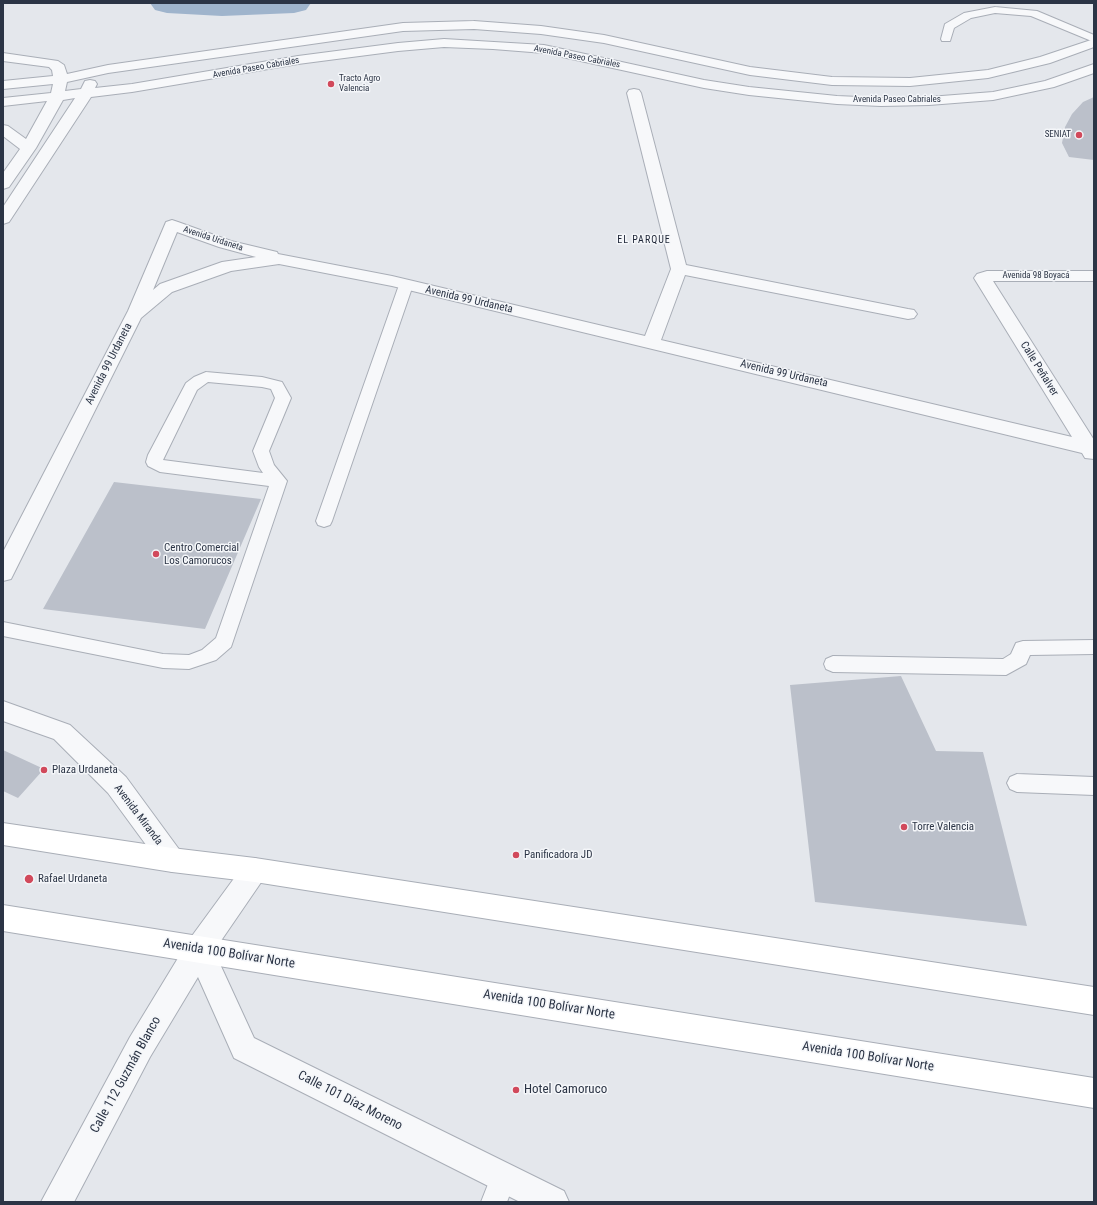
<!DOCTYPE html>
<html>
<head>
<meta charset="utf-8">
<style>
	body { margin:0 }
	#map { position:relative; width:1097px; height:1205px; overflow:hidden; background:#e4e7ec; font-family:"Roboto Condensed",sans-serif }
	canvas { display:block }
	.frame { position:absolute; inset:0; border:4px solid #2b3445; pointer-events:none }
</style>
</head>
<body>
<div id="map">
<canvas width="1097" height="1205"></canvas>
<div class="frame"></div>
</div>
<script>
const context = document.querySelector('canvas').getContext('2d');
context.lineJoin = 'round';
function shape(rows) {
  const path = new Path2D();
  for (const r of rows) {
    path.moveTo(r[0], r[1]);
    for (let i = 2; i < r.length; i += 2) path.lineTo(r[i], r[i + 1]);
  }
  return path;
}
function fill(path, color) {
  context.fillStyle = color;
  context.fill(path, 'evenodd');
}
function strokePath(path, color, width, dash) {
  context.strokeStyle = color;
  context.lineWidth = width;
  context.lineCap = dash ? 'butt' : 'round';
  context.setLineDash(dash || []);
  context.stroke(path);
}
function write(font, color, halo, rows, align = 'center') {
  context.font = font + ' "Roboto Condensed",sans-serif';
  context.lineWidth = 3;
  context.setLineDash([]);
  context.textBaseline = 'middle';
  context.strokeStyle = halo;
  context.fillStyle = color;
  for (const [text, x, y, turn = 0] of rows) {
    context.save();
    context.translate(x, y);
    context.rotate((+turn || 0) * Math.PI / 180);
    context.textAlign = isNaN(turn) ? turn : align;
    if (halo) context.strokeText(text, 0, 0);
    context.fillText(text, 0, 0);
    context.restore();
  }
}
const river = shape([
	[150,3,311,3,306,10,294,13,222,16,167,13,155,10,150,3]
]);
const building = shape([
	[1094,97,1094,160,1069,157,1062,143,1065,127,1072,114,1083,102],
	[114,482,261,499,205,629,43,609],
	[901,676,936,751,983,752,1027,926,815,902,790,685],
	[3,750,44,769,18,798,3,791]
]);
const lane = shape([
	[995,7,1037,11,1094,35,1094,42,1031,16,995,13,971,18,954,28,950,41,942,41,941,39,945,24,964,13,995,7],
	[406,281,411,282,413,285,332,521,330,525,324,527,318,525,316,521,399,285,401,282,406,281],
	[206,372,262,377,282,382,291,398,269,451,274,465,287,481,231,647,216,660,189,669,163,668,3,636,3,622,163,654,189,655,202,650,216,638,269,486,160,472,148,466,146,462,148,455,186,383,194,377,206,372],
	[208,382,262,387,271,389,275,398,253,451,259,467,263,473,163,460,197,390,208,382],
	[1094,640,1094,654,1030,655,1026,664,1006,675,833,672,826,669,824,664,826,659,833,656,1003,659,1011,654,1016,643,1023,641,1094,640],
	[1017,774,1094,777,1094,795,1017,792,1010,789,1007,783,1010,777,1017,774],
	[503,1165,512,1169,516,1178,507,1202,481,1202,494,1169,503,1165]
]);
const street = shape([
	[474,21,541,26,604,35,750,67,832,77,910,78,988,70,1040,57,1094,39,1094,47,1050,63,988,78,910,86,832,85,750,75,604,43,541,34,474,29,403,31,108,73,67,82,65,91,81,89,85,81,90,80,95,81,97,84,95,88,132,84,298,56,398,43,444,39,544,45,704,80,749,87,837,96,881,98,929,97,993,92,1045,81,1094,64,1094,73,1054,87,993,100,929,105,881,106,837,104,749,95,704,88,544,53,493,49,444,47,398,51,298,64,132,92,91,97,11,219,9,222,3,224,3,207,75,98,63,100,36,148,9,187,3,189,3,173,20,149,3,136,3,125,8,126,26,139,47,101,3,106,3,98,51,93,53,84,3,89,3,81,53,76,52,70,49,67,3,61,3,53,58,61,64,65,67,74,108,65,403,23,474,21],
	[634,89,639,90,641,93,686,265,908,309,914,310,917,314,914,318,908,319,685,275,661,340,1072,437,974,278,977,274,987,271,1094,271,1094,281,993,281,1094,440,1094,459,1085,458,1082,453,392,286,279,264,231,271,172,292,141,318,14,573,11,579,3,581,3,552,128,311,166,222,172,220,178,222,231,241,277,252,278,254,392,276,645,336,671,269,627,93,629,90,634,89],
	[177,232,219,247,256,257,222,262,160,284,153,290,177,232],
	[3,701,70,725,126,777,181,852,185,860,181,868,172,872,163,868,108,793,54,739,3,721,3,701],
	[255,858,264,862,268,870,264,878,214,951,254,1038,564,1191,569,1202,520,1202,234,1058,198,977,150,1057,74,1202,41,1202,130,1037,189,940,246,862,255,858]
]);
const secondary = shape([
	[3,823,172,848,255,858,1094,987,1094,1015,255,882,172,872,3,845,3,823],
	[3,905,1094,1078,1094,1108,3,931,3,905]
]);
const markers = [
	[331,84,4,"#d1495b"],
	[1079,135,4,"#d1495b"],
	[156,554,4,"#d1495b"],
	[44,770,4,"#d1495b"],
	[904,827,4,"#d1495b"],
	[516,855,4,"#d1495b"],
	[29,879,5,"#d1495b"],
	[516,1090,4,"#d1495b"]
];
const farStreetnames = [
	["Avenida Paseo Cabriales",577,57,11],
	["Avenida Paseo Cabriales",256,68,-10],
	["Avenida Paseo Cabriales",897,100],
	["Avenida Urdaneta",213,239,18],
	["Avenida 98 Boyacá",1036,276]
];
const farPoinames = [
	["Tracto Agro",339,79],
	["Valencia",339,89],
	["SENIAT",1071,135,"right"]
];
const farNeighbourhoodnames = [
	["EL PARQUE",644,240]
];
const streetNames = [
	["Avenida 99 Urdaneta",469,300,13],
	["Avenida 99 Urdaneta",109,364,-63],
	["Calle Peñalver",1039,369,58],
	["Avenida 99 Urdaneta",784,374,13],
	["Avenida Miranda",138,815,53]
];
const poiNames = [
	["Centro Comercial",164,548],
	["Los Camorucos",164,561],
	["Plaza Urdaneta",52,770],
	["Torre Valencia",912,827],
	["Panificadora JD",524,855],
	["Rafael Urdaneta",38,879]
];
const nearStreetnames = [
	["Avenida 100 Bolívar Norte",229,954,9],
	["Avenida 100 Bolívar Norte",549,1005,9],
	["Avenida 100 Bolívar Norte",868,1057,9],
	["Calle 112 Guzmán Blanco",126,1075,-61],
	["Calle 101 Díaz Moreno",350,1101,27]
];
const nearPoinames = [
	["Hotel Camoruco",524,1090]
];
fill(river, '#9fb4cc');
fill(building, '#bbc0ca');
strokePath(lane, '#a9aeb7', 2);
strokePath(street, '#a9aeb7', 2);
strokePath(secondary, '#a9aeb7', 2);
fill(lane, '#f7f8fa');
fill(street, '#f7f8fa');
fill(secondary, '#fff');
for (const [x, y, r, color] of markers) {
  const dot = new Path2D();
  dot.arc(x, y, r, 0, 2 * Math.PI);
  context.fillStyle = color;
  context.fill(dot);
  strokePath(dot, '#f4f6f9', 1.5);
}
write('9px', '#2b3445', '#f4f6f9', farStreetnames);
write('9px', '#2b3445', '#f4f6f9', farPoinames, 'left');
context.letterSpacing = '1px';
write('10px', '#1d2536', '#f4f6f9', farNeighbourhoodnames);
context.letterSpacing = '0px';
write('11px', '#2b3445', '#f4f6f9', streetNames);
write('11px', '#2b3445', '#f4f6f9', poiNames, 'left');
write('13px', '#2b3445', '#f4f6f9', nearStreetnames);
write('13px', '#2b3445', '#f4f6f9', nearPoinames, 'left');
</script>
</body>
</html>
